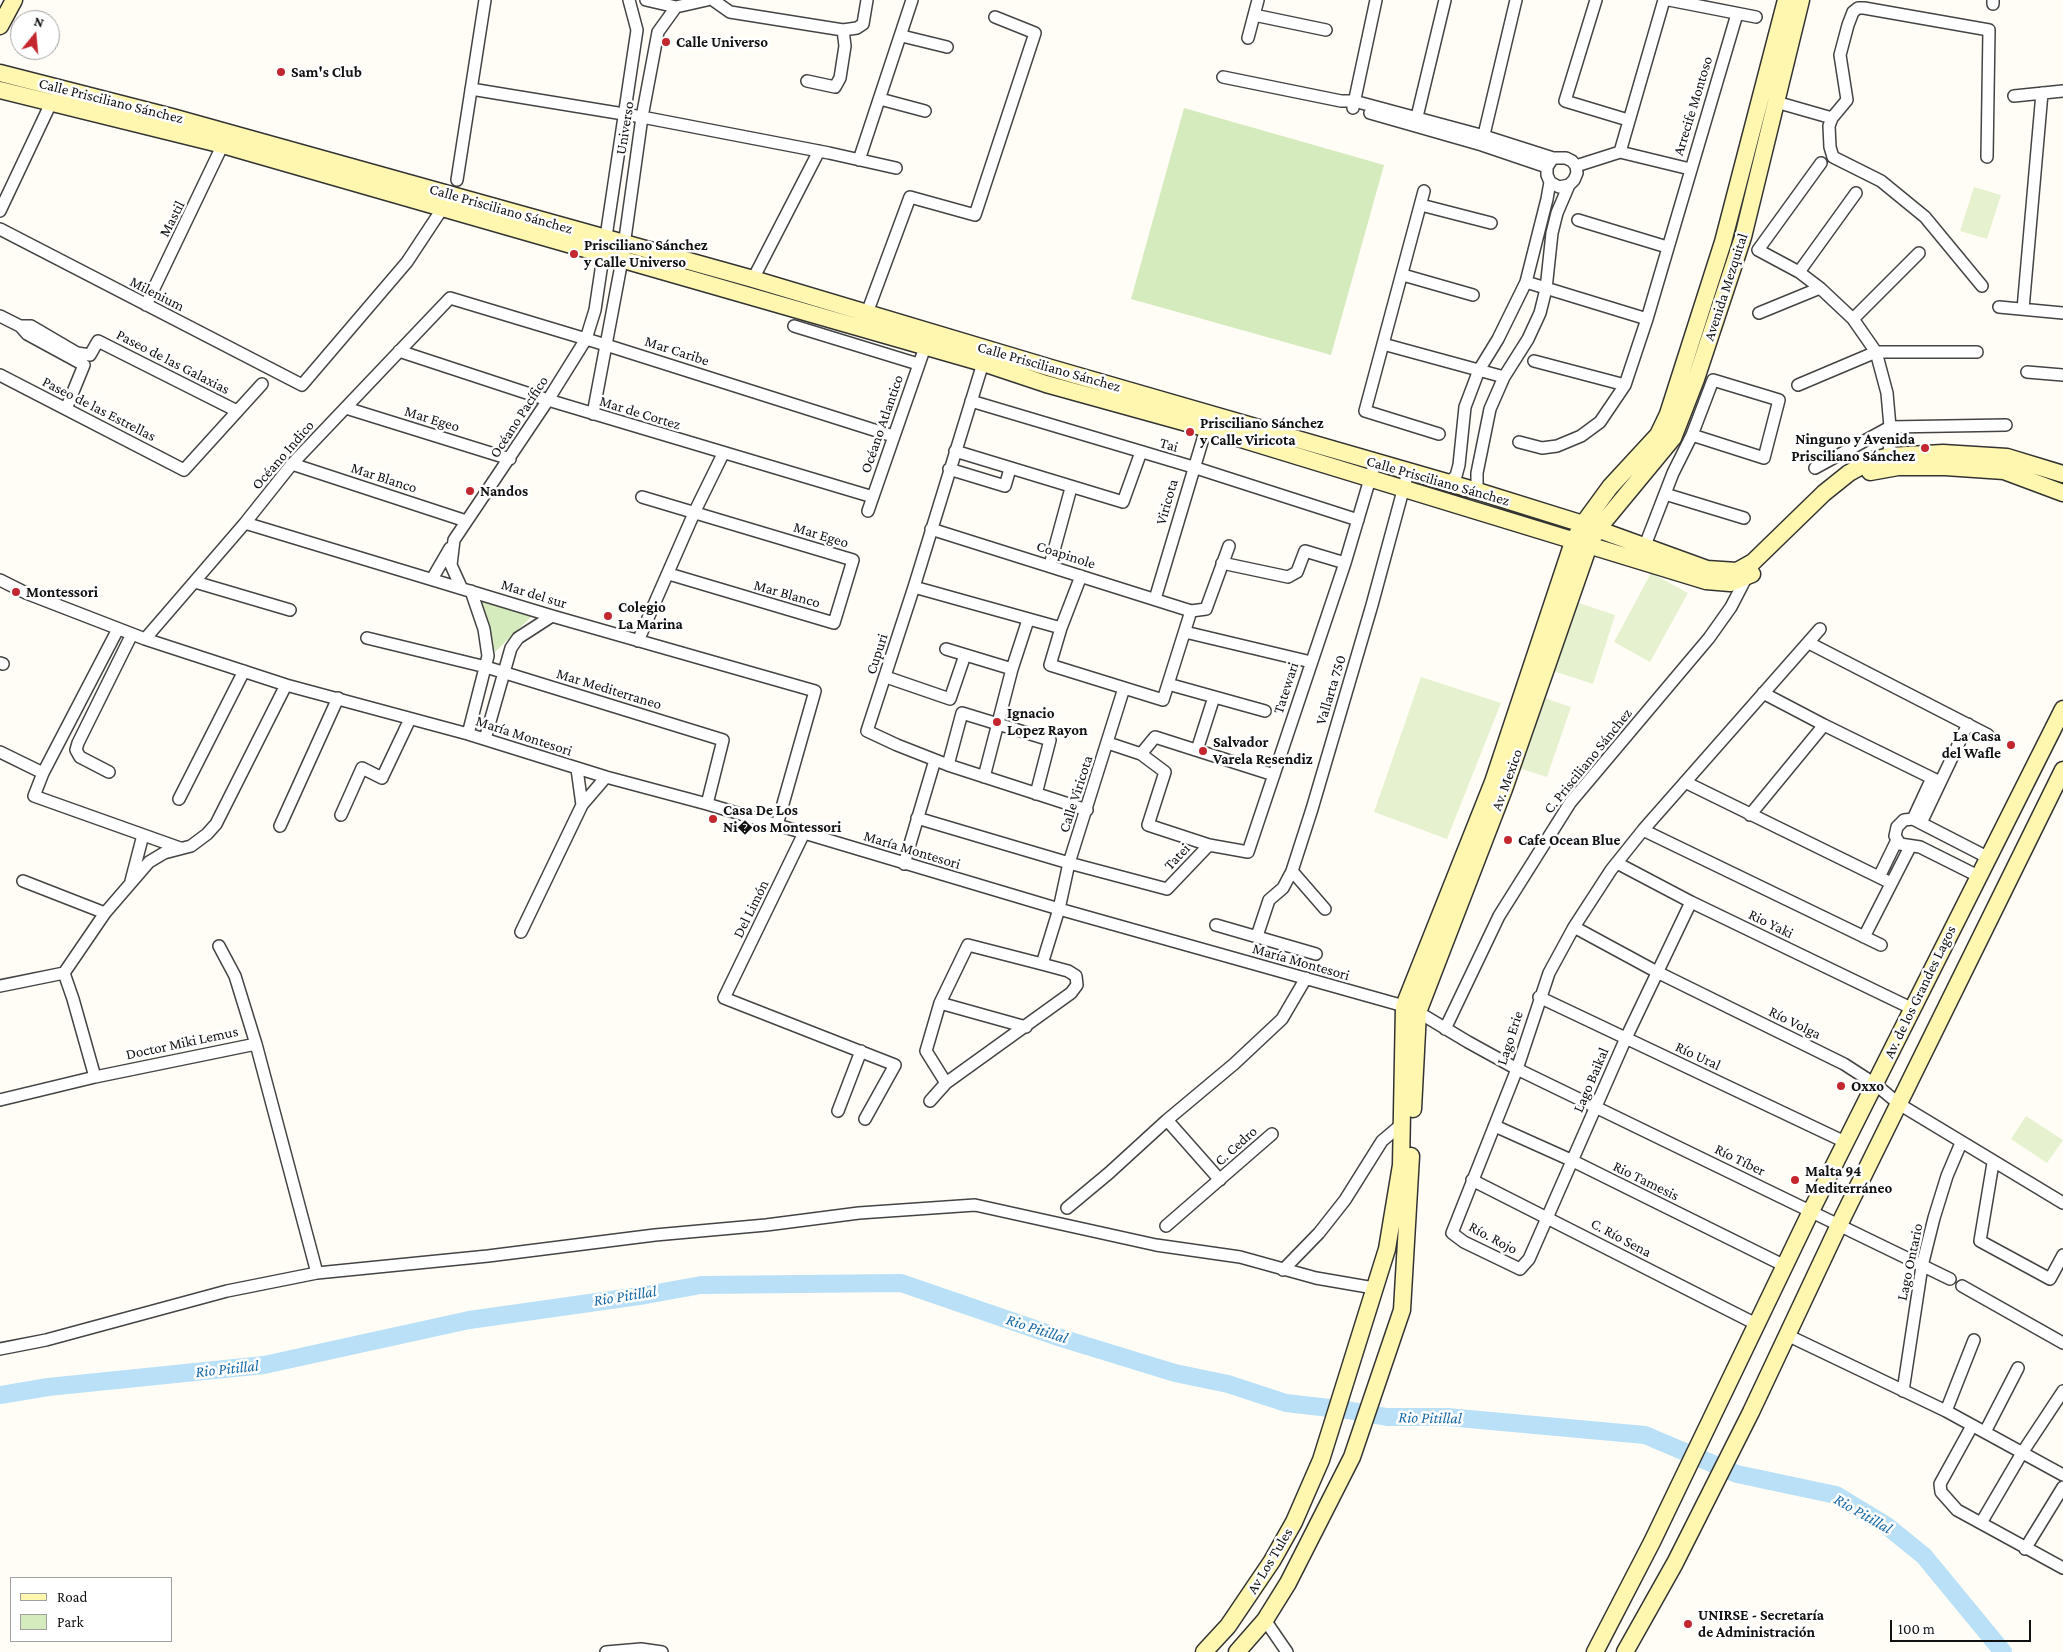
<!DOCTYPE html>
<html>
<head>
<meta charset="utf-8">
<style>
	body { margin:0 }
	#map { position:relative; width:2063px; height:1652px; overflow:hidden; background:#fffdf5; font-family:"Crimson Pro",serif }
	canvas { display:block }
	.legend { position:absolute; left:10px; top:1577px; width:162px; height:65px; box-sizing:border-box; background:#fff; border:1px solid #a0a0a0; margin:0; padding:6px 9px; list-style:none; font-size:15px; color:#111 }
	.legend li { display:flex; align-items:center; gap:10px; height:25px }
	.legend b { width:25px; border:1px solid #a0a0a0 }
	.north { position:absolute; left:10px; top:10px; width:50px; height:50px; box-sizing:border-box; background:#fff; border:1px solid #a0a0a0; border-radius:50%; rotate:17deg; font-size:14px; font-weight:700; line-height:20px; text-align:center; color:#111 }
	.north::after { content:''; display:block; margin:auto; width:18px; height:22px; background:#c4262e; clip-path:polygon(50% 0,100% 100%,50% 72%,0 100%) }
	.scale { position:absolute; left:1890px; top:1620px; width:141px; height:22px; box-sizing:border-box; border:2px solid #111; border-top:0; padding-left:6px; font-size:15px; line-height:18px; white-space:nowrap; color:#111; -webkit-text-stroke:4px #fff; paint-order:stroke }
</style>
</head>
<body>
<div id="map">
<canvas width="2063" height="1652"></canvas>
<ul class="legend">
<li><b style="height:6px;background:#fff6b0"></b>Road</li>
<li><b style="height:14px;background:#d5ebbd"></b>Park</li>
</ul>
<div class="north">N</div>
<div class="scale">100 m</div>
</div>
<script>
const context = document.querySelector('canvas').getContext('2d');
context.lineJoin = 'round';
function fill(path, color) {
  context.fillStyle = color;
  context.fill(path, 'evenodd');
}
function shape(rows) {
  const path = new Path2D();
  for (const r of rows) {
    path.moveTo(r[0], r[1]);
    for (let i = 2; i < r.length; i += 2) path.lineTo(r[i], r[i + 1]);
  }
  return path;
}
function strokePath(path, color, width, dash) {
  context.strokeStyle = color;
  context.lineWidth = width;
  context.lineCap = dash ? 'butt' : 'round';
  context.setLineDash(dash || []);
  context.stroke(path);
}
function write(font, color, halo, rows, align = 'center') {
  context.font = font + ' "Crimson Pro",serif';
  context.lineWidth = 5;
  context.setLineDash([]);
  context.textBaseline = 'middle';
  context.strokeStyle = halo;
  context.fillStyle = color;
  for (const [text, x, y, turn = 0] of rows) {
    context.save();
    context.translate(x, y);
    context.rotate((+turn || 0) * Math.PI / 180);
    context.textAlign = isNaN(turn) ? turn : align;
    if (halo) context.strokeText(text, 0, 0);
    context.fillText(text, 0, 0);
    context.restore();
  }
}
const green = shape([
	[1184,108,1384,165,1331,355,1131,299],
	[480,600,533,615,495,652]
]);
const pitch = shape([
	[1974,187,2001,195,1987,239,1960,231],
	[1651,573,1688,593,1650,662,1614,642],
	[1570,600,1615,615,1593,684,1547,669],
	[1421,677,1501,703,1447,839,1374,812],
	[1539,696,1571,707,1547,777,1515,767],
	[2026,1116,2063,1140,2047,1163,2011,1139]
]);
const river = shape([
	[0,1395,48,1387,264,1365,469,1320,646,1295,701,1285,901,1283,1061,1338,1175,1373,1228,1384,1286,1403,1347,1410,1387,1417,1447,1417,1645,1435,1737,1474,1836,1495,1887,1526,1924,1556,2003,1652]
]);
const street = shape([
	[646,0,676,7,707,0],
	[713,0,730,12,843,30,857,28,863,24,867,0],
	[1596,0,1565,101,1628,120],
	[1669,0,1756,17],
	[1993,4,1993,0],
	[1254,15,1326,30],
	[902,36,947,47],
	[1248,38,1258,0],
	[1223,77,1341,101,1354,101,1484,136,1553,158],
	[807,81,835,87,840,78,845,46,843,30],
	[471,89,642,117,829,153,896,168],
	[2014,96,2063,91],
	[880,99,925,111],
	[1776,102,1832,118,1829,126,1830,147,1833,157,1881,181,1925,217,1982,286],
	[1353,108,1376,0],
	[1370,113,1482,145,1547,167],
	[1832,118,1847,100,1840,55,1848,25,1853,12,1858,8,1864,8,1989,30,1987,157],
	[1415,125,1445,0],
	[1482,143,1516,0],
	[1620,152,1690,169],
	[859,160,912,0],
	[1821,163,1758,250,1799,272,1820,288,1853,319,1876,352,1887,393,1890,427,1889,463],
	[1576,166,1620,152,1664,0],
	[457,180,485,0],
	[1424,191,1365,411,1439,434],
	[1421,205,1491,223],
	[0,211,51,103],
	[1578,220,1667,247],
	[0,229,302,385,407,262,442,209],
	[1799,272,1856,193],
	[1403,275,1473,295],
	[753,279,819,151],
	[1526,282,1647,319],
	[146,305,225,140],
	[1999,307,2063,313],
	[2023,309,2042,93],
	[867,313,910,197,975,215,1035,33,995,17],
	[1759,313,1820,288],
	[0,316,20,326,27,334,84,365,66,409],
	[1853,319,1919,253],
	[20,326,31,326,77,353,90,355,98,341,237,411],
	[794,326,918,364],
	[1383,344,1504,377],
	[399,351,548,400,873,497],
	[1534,361,1625,385],
	[983,363,914,587,867,731,897,745,948,765,1087,810],
	[2027,372,2063,375],
	[0,375,184,470,262,384],
	[1798,385,1876,352,1977,352],
	[971,401,1193,467,1358,520],
	[346,408,510,459],
	[593,414,622,260,642,117,658,32,676,7],
	[1519,442,1542,448,1557,446,1581,436,1600,422,1625,385,1647,319,1737,14],
	[955,451,1123,502,1141,452],
	[292,464,466,521],
	[1815,468,1890,427,2006,425],
	[949,469,1005,486,1010,469],
	[1448,483,1456,476,1459,465,1465,407,1479,370,1498,339,1526,282,1547,199,1550,182,1547,175,1547,167,1553,158,1566,158,1572,161,1576,166,1577,173,1574,180,1569,185,1559,187,1550,182],
	[1477,491,1477,473,1490,409,1504,377,1528,339,1540,313,1546,289,1552,233,1557,213,1569,185],
	[1665,494,1744,518],
	[642,497,853,560,834,623,669,574],
	[868,511,925,347],
	[245,523,552,616,815,691,777,825],
	[931,529,1191,611],
	[1644,548,1673,473,1692,435,1713,380,1779,400,1764,458,1692,435],
	[1222,563,1288,577,1297,572,1305,551,1345,563],
	[1050,565,1071,488],
	[1081,576,1061,628,1050,665,1163,700,1191,611],
	[432,579,450,548],
	[0,580,26,593,145,639,286,685,468,734,606,777,707,804,1059,909,1404,1006,1418,1012,1468,1042,1517,1069,1950,1279],
	[195,582,290,610],
	[461,587,451,565,454,540,548,400,586,339,595,310,637,30,629,0],
	[914,587,1061,628],
	[1155,599,1208,422],
	[1191,611,1206,609,1229,546],
	[1185,632,1311,662],
	[367,638,486,667,723,740,707,804],
	[145,639,245,523,292,464,450,298,606,345,893,436],
	[638,641,695,511,723,454],
	[1809,643,1988,735],
	[946,649,1012,669],
	[0,663,3,664],
	[886,677,950,699,965,655],
	[1168,684,1265,711],
	[1763,693,1824,725,1940,782],
	[468,734,488,656,484,629,471,591],
	[485,739,511,648,518,638,552,616],
	[1108,743,1141,754,1155,737,1274,775],
	[1197,750,1214,697],
	[0,752,43,773,34,796,180,848],
	[1141,754,1165,772,1148,825,1209,845,1248,852,1345,563,1375,462],
	[948,765,962,713,1050,740,1036,794],
	[577,769,582,805],
	[109,772,80,757,76,750,78,743,132,634],
	[43,773,118,629],
	[984,777,1012,669,1028,620],
	[1685,782,1891,883],
	[179,799,244,671],
	[341,815,362,768,382,778,410,719],
	[1750,815,1824,725],
	[917,818,1069,863,1167,889,1209,845],
	[1913,819,1932,778],
	[1921,823,1968,724],
	[280,826,338,698],
	[1643,830,1881,945],
	[804,833,724,998,895,1065,865,1119],
	[1617,863,1691,902,1913,1009],
	[904,864,935,760],
	[1292,871,1325,909],
	[1978,876,1920,847,1900,844,1895,836,1897,827,1904,820,1913,819,1987,857],
	[1879,877,1897,840],
	[23,881,105,913],
	[131,881,143,835],
	[1691,902,1626,1038,1529,1259,1520,1269,1464,1242,1452,1233,1517,1069,1549,973,1574,927,1611,870,1643,830,1820,629],
	[1216,925,1316,954],
	[1574,927,1657,972,1844,1064,1875,1084,1899,1104,2063,1203],
	[521,932,582,805,606,777],
	[1257,936,1269,900,1283,888,1292,871,1312,809,1372,605,1408,472],
	[1864,937,1910,847],
	[219,946,235,976,256,1044],
	[1042,964,1059,909,1069,863,1124,688],
	[0,986,64,973],
	[1539,997,1845,1142],
	[940,1003,1026,1027],
	[1445,1029,1499,916,1570,803,1709,638,1731,607,1746,578],
	[95,1077,73,999,64,973,105,913,149,862,164,853,191,846,207,834,216,824,286,685],
	[0,1100,95,1077,256,1044,317,1273],
	[930,1101,946,1083,1071,993,1077,985,1076,976,1068,971,1042,964,968,945,940,1003,926,1051,946,1083],
	[838,1111,861,1051],
	[1167,1120,1220,1180],
	[1495,1126,1573,1161,1783,1265],
	[1993,1163,1980,1241,2050,1279,2063,1255],
	[1472,1180,1756,1324],
	[1067,1208,1109,1173,1167,1120,1234,1064,1282,1019,1306,978],
	[1166,1226,1272,1134],
	[1283,1270,1319,1233,1345,1200,1382,1141,1402,1124],
	[1962,1286,2063,1343],
	[1787,1335,1946,1411,2063,1475],
	[0,1349,46,1340,227,1291,317,1273,488,1256,655,1235,766,1225,859,1213,975,1205,1156,1245,1240,1257,1316,1278,1374,1288],
	[1903,1391,1922,1266,1934,1218,1947,1176,1961,1143],
	[1946,1411,1974,1340],
	[1972,1426,1940,1484,1941,1492,1957,1510,2063,1568],
	[1985,1432,2018,1368],
	[1981,1523,2022,1453,2063,1391],
	[2025,1549,2063,1487],
	[1265,1620,1287,1652],
	[606,1652,641,1649,662,1652]
]);
const secondary = shape([
	[0,26,14,0],
	[0,73,172,117,753,279,1051,368,1477,491,1583,524,1707,569,1737,571,1753,562,1824,493,1849,473,1873,460,1890,456,1943,453,2007,457,2063,474],
	[0,90,223,145,983,363,1046,384,1205,428,1706,581,1730,583,1752,574],
	[1870,472,1898,467,1945,467,2004,471,2063,493],
	[1413,1109,1418,1012,1504,789,1589,545,1597,530,1673,438,1696,379,1743,237,1801,0],
	[1204,1652,1228,1626,1272,1561,1294,1522,1321,1460,1387,1249,1401,1165,1404,1006,1493,782,1573,542,1583,524,1610,487,1658,435,1668,414,1723,242,1786,0],
	[1237,1652,1265,1620,1288,1583,1352,1457,1402,1310,1411,1156],
	[1595,1652,1652,1542,1811,1211,2063,709],
	[1625,1652,1675,1563,1751,1412,1839,1225,2063,770]
]);
const markers = [
	[666,42,5,"#c4262e"],
	[281,72,5,"#c4262e"],
	[574,254,5,"#c4262e"],
	[1190,432,5,"#c4262e"],
	[1925,448,5,"#c4262e"],
	[470,491,5,"#c4262e"],
	[16,592,5,"#c4262e"],
	[608,616,5,"#c4262e"],
	[997,722,5,"#c4262e"],
	[2011,745,5,"#c4262e"],
	[1203,751,5,"#c4262e"],
	[713,819,5,"#c4262e"],
	[1508,840,5,"#c4262e"],
	[1841,1086,5,"#c4262e"],
	[1795,1180,5,"#c4262e"],
	[1688,1624,5,"#c4262e"]
];
const poiNames = [
	["Calle Universo",676,42],
	["Sam's Club",291,72],
	["Prisciliano Sánchez",584,245],
	["y Calle Universo",584,262],
	["Prisciliano Sánchez",1200,423],
	["y Calle Viricota",1200,440],
	["Ninguno y Avenida",1915,439,"right"],
	["Prisciliano Sánchez",1915,456,"right"],
	["Nandos",480,491],
	["Montessori",26,592],
	["Colegio",618,607],
	["La Marina",618,624],
	["Ignacio",1007,713],
	["Lopez Rayon",1007,730],
	["La Casa",2001,736,"right"],
	["del Wafle",2001,753,"right"],
	["Salvador",1213,742],
	["Varela Resendiz",1213,759],
	["Casa De Los",723,810],
	["Ni�os Montessori",723,827],
	["Cafe Ocean Blue",1518,840],
	["Oxxo",1851,1086],
	["Malta 94",1805,1171],
	["Mediterráneo",1805,1188],
	["UNIRSE - Secretaría",1698,1615],
	["de Administración",1698,1632]
];
const streetNames = [
	["Calle Prisciliano Sánchez",111,101,14],
	["Arrecife Montoso",1693,106,-73],
	["Universo",625,128,-81],
	["Calle Prisciliano Sánchez",501,209,16],
	["Mastil",172,219,-63],
	["Avenida Mezquital",1726,287,-72],
	["Milenium",157,294,27],
	["Mar Caribe",677,351,18],
	["Paseo de las Galaxias",173,362,27],
	["Calle Prisciliano Sánchez",1049,367,16],
	["Paseo de las Estrellas",99,409,27],
	["Mar de Cortez",640,413,17],
	["Océano Pacífico",519,417,-57],
	["Mar Egeo",432,419,17],
	["Océano Atlantico",882,424,-71],
	["Tai",1169,445,16],
	["Océano Indico",283,455,-49],
	["Mar Blanco",384,478,18],
	["Calle Prisciliano Sánchez",1438,481,16],
	["Viricota",1167,502,-74],
	["Mar Egeo",821,535,17],
	["Coapinole",1066,555,18],
	["Mar del sur",534,594,17],
	["Mar Blanco",787,594,16],
	["Cupuri",877,654,-72],
	["Tatewari",1286,688,-72],
	["Mar Mediterraneo",609,689,17],
	["Vallarta 750",1331,690,-73],
	["María Montesori",524,736,18],
	["C. Prisciliano Sánchez",1588,761,-51],
	["Av. Mexico",1507,780,-70],
	["Calle Viricota",1076,794,-72],
	["María Montesori",912,850,17],
	["Tatei",1177,857,-47],
	["Del Limón",751,909,-64],
	["Rio Yaki",1771,924,26],
	["María Montesori",1301,962,16],
	["Av. de los Grandes Lagos",1920,992,-64],
	["Río Volga",1795,1023,26],
	["Lago Erie",1510,1038,-72],
	["Doctor Miki Lemus",182,1043,-12],
	["Río Ural",1698,1056,25],
	["Lago Baikal",1591,1080,-67],
	["C. Cedro",1236,1146,-42],
	["Río Tíber",1740,1160,26],
	["Rio Tamesis",1646,1181,26],
	["Río. Rojo",1493,1238,28],
	["C. Río Sena",1621,1238,28],
	["Lago Ontario",1910,1262,-78],
	["Av Los Tules",1270,1561,-59]
];
const waterNames = [
	["Rio Pitillal",625,1296,-9],
	["Rio Pitillal",1037,1329,18],
	["Rio Pitillal",227,1369,-6],
	["Rio Pitillal",1430,1418,1],
	["Rio Pitillal",1863,1514,30]
];
fill(green, '#d5ebbd');
fill(pitch, '#e6f2cf');
strokePath(river, '#b9e0f7', 18);
strokePath(street, '#444', 14);
strokePath(secondary, '#333', 19);
strokePath(street, '#fff', 11);
strokePath(secondary, '#fff6b0', 16);
for (const [x, y, r, color] of markers) {
  const dot = new Path2D();
  dot.arc(x, y, r, 0, 2 * Math.PI);
  context.fillStyle = color;
  context.fill(dot);
  strokePath(dot, '#fff', 2);
}
write('bold 15px', '#111', '#fff', poiNames, 'left');
write('15px', '#111', '#fff', streetNames);
write('italic 16px', '#1768a6', '#fff', waterNames);
</script>
</body>
</html>
